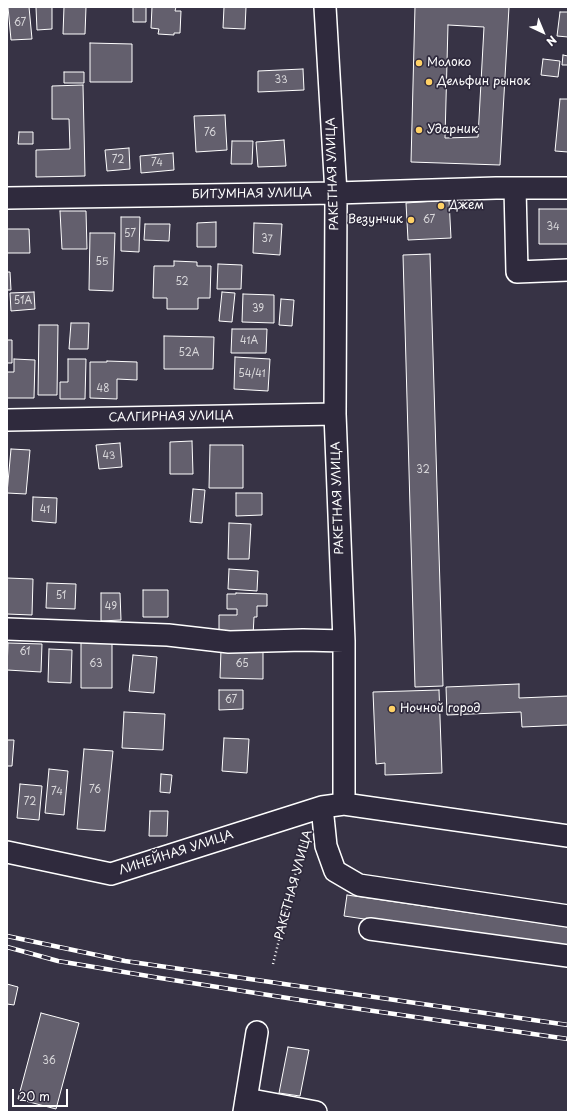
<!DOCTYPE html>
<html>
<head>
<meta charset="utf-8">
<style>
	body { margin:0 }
	#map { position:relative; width:575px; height:1119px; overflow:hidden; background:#373345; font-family:"Playpen Sans",sans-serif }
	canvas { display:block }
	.frame { position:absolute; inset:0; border:8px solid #fff; pointer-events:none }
	.north { position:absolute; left:523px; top:12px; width:40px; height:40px; -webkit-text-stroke:3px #2f2a3d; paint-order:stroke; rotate:136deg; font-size:11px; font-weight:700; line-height:16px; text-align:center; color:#fff }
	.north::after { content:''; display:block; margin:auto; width:14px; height:18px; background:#fff; clip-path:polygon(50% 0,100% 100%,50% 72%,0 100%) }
	.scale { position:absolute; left:12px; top:1089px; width:56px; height:18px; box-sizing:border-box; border:2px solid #fff; border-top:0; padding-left:5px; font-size:12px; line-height:14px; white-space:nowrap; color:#fff; -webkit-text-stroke:3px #2f2a3d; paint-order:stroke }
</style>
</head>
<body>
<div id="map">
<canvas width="575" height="1119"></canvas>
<div class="frame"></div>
<div class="north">N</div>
<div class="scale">20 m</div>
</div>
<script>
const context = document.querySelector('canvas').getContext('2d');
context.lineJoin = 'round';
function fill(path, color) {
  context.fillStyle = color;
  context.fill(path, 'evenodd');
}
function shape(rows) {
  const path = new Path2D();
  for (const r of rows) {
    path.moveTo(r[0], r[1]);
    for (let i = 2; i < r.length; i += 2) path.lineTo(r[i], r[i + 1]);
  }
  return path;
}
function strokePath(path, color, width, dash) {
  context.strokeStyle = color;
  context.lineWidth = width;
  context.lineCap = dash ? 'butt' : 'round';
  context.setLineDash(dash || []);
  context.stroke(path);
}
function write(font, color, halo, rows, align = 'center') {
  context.font = font + ' "Playpen Sans",sans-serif';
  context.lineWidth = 3.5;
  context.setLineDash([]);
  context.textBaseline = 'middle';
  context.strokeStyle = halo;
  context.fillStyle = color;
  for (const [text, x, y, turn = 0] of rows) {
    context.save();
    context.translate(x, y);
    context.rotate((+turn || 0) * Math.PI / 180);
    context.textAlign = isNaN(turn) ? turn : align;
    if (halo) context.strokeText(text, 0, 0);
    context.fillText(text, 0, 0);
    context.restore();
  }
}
const building = shape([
	[8,7,29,7,32,39,11,40,8,7],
	[36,7,52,7,52,29,37,30,36,7],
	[64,7,86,7,85,34,63,34,64,7],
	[133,7,146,7,146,22,133,22,133,7],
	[152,7,176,7,175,11,181,11,180,33,174,33,174,35,158,34,159,29,151,28,152,7],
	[224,7,246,7,245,29,223,28,224,7],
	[415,7,509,7,500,165,411,162,415,7],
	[448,25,484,27,478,137,445,138,448,25],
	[560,12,568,12,568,37,557,36,560,12],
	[90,43,132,44,132,82,90,82,90,43],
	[563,55,568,56,568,65,562,65,563,55],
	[543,59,560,61,558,77,541,75,543,59],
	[303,69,304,90,258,92,258,71,303,69],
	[64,72,84,72,84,83,64,83,64,72],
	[83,85,85,176,36,177,36,150,70,149,69,119,52,119,52,86,83,85],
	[560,99,568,99,568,152,555,151,560,99],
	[225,115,227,150,196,152,194,116,225,115],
	[19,132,33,132,33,144,18,144,19,132],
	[284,140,286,166,258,167,256,142,284,140],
	[232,141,253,141,252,164,231,164,232,141],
	[129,148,130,169,107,171,105,150,129,148],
	[173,153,174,170,141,173,140,156,173,153],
	[449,200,451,238,408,240,406,203,449,200],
	[539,209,568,209,568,244,539,244,539,209],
	[60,211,86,211,87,249,62,249,60,211],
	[121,217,140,217,139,252,121,251,121,217],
	[216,222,216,247,197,247,197,223,216,222],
	[254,223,282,224,280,255,253,253,254,223],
	[145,224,170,224,169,241,144,240,145,224],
	[7,229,29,229,30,253,7,253,7,229],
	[90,233,115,233,113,291,89,290,90,233],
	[430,254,443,686,415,687,403,255,430,254],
	[174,261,197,262,197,266,211,266,210,298,198,298,198,309,167,309,167,298,153,298,154,266,174,266,174,261],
	[218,264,242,265,241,289,217,289,218,264],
	[7,272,10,272,11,290,7,290,7,272],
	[34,292,35,309,11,311,10,293,34,292],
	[222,292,235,293,232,322,219,321,222,292],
	[243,294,274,295,274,323,242,322,243,294],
	[281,299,294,300,292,326,279,325,281,299],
	[71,323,89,323,88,349,69,349,71,323],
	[39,325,58,325,57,395,38,395,39,325],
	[232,329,267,329,266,353,231,353,232,329],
	[164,336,214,337,213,369,164,369,164,336],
	[7,340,12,340,12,363,7,363,7,340],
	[235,357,270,359,268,391,234,389,235,357],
	[14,359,35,360,34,398,7,398,7,372,14,372,14,359],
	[68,359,86,359,85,399,60,399,60,382,68,382,68,359],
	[107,361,137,362,137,380,117,379,117,399,90,398,90,362,107,362,107,361],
	[192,441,193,474,170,474,170,442,192,441],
	[120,443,122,467,99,469,96,445,120,443],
	[210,445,243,445,243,488,209,488,210,445],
	[11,449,30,450,26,494,7,493,11,449],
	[193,489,205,490,202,523,190,522,193,489],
	[236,493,262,493,262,515,236,516,236,493],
	[33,497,57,498,56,523,32,521,33,497],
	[229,523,251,524,249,559,228,559,229,523],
	[229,569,258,571,257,591,228,589,229,569],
	[7,578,33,579,32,615,7,614,7,578],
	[47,583,76,584,75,609,46,608,47,583],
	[143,590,168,590,168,617,143,617,143,590],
	[101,593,120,593,121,620,101,621,101,593],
	[236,593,267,594,267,606,257,606,257,617,254,617,253,636,219,634,219,615,237,615,237,609,227,609,227,594,236,594,236,593],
	[81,640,112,640,112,688,81,688,81,640],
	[8,643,42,644,41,672,7,670,8,643],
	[49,649,72,650,71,683,48,682,49,649],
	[221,650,263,651,263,679,220,678,221,650],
	[133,655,157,657,154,693,129,691,133,655],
	[519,684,519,698,568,696,568,725,522,727,521,712,447,715,446,687,519,684],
	[219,690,243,690,243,709,219,710,219,690],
	[439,690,442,773,385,775,385,763,376,764,373,692,439,690],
	[124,712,165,714,163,750,122,748,124,712],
	[224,738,249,739,247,773,222,771,224,738],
	[7,740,14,740,12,766,7,766,7,740],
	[84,749,113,751,105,831,77,829,84,749],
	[49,769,68,771,64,815,45,813,49,769],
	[161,774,172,775,170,793,160,792,161,774],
	[20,784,42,786,39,820,17,818,20,784],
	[150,811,168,811,167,836,149,836,150,811],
	[347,895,568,927,568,949,344,916,347,895],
	[7,984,18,987,14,1005,7,1004,7,984],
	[41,1013,79,1023,56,1109,18,1099,41,1013],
	[288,1047,309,1050,300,1096,279,1093,288,1047]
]);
const path = shape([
	[273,964,304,840]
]);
const minor = shape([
	[325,7,336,193,335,414,344,641,344,804],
	[515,188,517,272,568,270],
	[7,198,336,193,496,188,568,188],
	[7,420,335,414],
	[7,629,168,635,229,642,303,640,344,641],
	[322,807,326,846,335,871,359,885,568,916],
	[7,852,111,874,322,807,344,804,568,836],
	[370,929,568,956],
	[246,1099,316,1112],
	[244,1112,257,1032]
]);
const rail = shape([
	[7,936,125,961,568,1025],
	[7,947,58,961,160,978,332,1005,568,1039]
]);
const markers = [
	[419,63,4,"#ffd166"],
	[429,82,4,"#ffd166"],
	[419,130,4,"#ffd166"],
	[441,206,4,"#ffd166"],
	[411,220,4,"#ffd166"],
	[392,709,4,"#ffd166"]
];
const numberNames = [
	["67",20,23],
	["33",281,80],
	["76",210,133],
	["72",118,160],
	["74",157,163],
	["67",429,220],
	["34",553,227],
	["57",130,234],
	["37",267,239],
	["55",102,262],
	["52",182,282],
	["51А",23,301],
	["39",258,309],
	["41А",249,341],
	["52А",189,353],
	["54/41",252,374],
	["48",103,389],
	["43",109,456],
	["32",423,470],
	["41",45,510],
	["51",61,596],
	["49",111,607],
	["61",25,652],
	["63",96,664],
	["65",242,664],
	["67",231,700],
	["76",95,790],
	["74",57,792],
	["72",30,802],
	["36",49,1061]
];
const poiNames = [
	["Молоко",427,63],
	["Дельфин рынок",437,82],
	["Ударник",427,130],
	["Джем",449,206],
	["Везунчик",403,220,"right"],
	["Ночной город",400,709]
];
const streetNames = [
	["РАКЕТНАЯ УЛИЦА",333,174,-92],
	["БИТУМНАЯ УЛИЦА",252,194,-1],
	["САЛГИРНАЯ УЛИЦА",171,417,-1],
	["РАКЕТНАЯ УЛИЦА",338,498,-92],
	["ЛИНЕЙНАЯ УЛИЦА",176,853,-18],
	["РАКЕТНАЯ УЛИЦА",294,885,-75]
];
fill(building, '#635f6d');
strokePath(building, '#fff', 1);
strokePath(minor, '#fff', 24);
strokePath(path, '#fff', 2.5, [1, 3]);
strokePath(minor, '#2f2a3d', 21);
strokePath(rail, '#fff', 4.5);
strokePath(rail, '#2f2a3d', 3, [9]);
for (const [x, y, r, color] of markers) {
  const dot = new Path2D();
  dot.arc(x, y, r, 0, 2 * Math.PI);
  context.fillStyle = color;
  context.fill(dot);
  strokePath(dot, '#2f2a3d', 1.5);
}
write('10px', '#d8d7da', null, numberNames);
write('12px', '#fff', '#2f2a3d', poiNames, 'left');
write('12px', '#fff', '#2f2a3d', streetNames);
</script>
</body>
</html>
